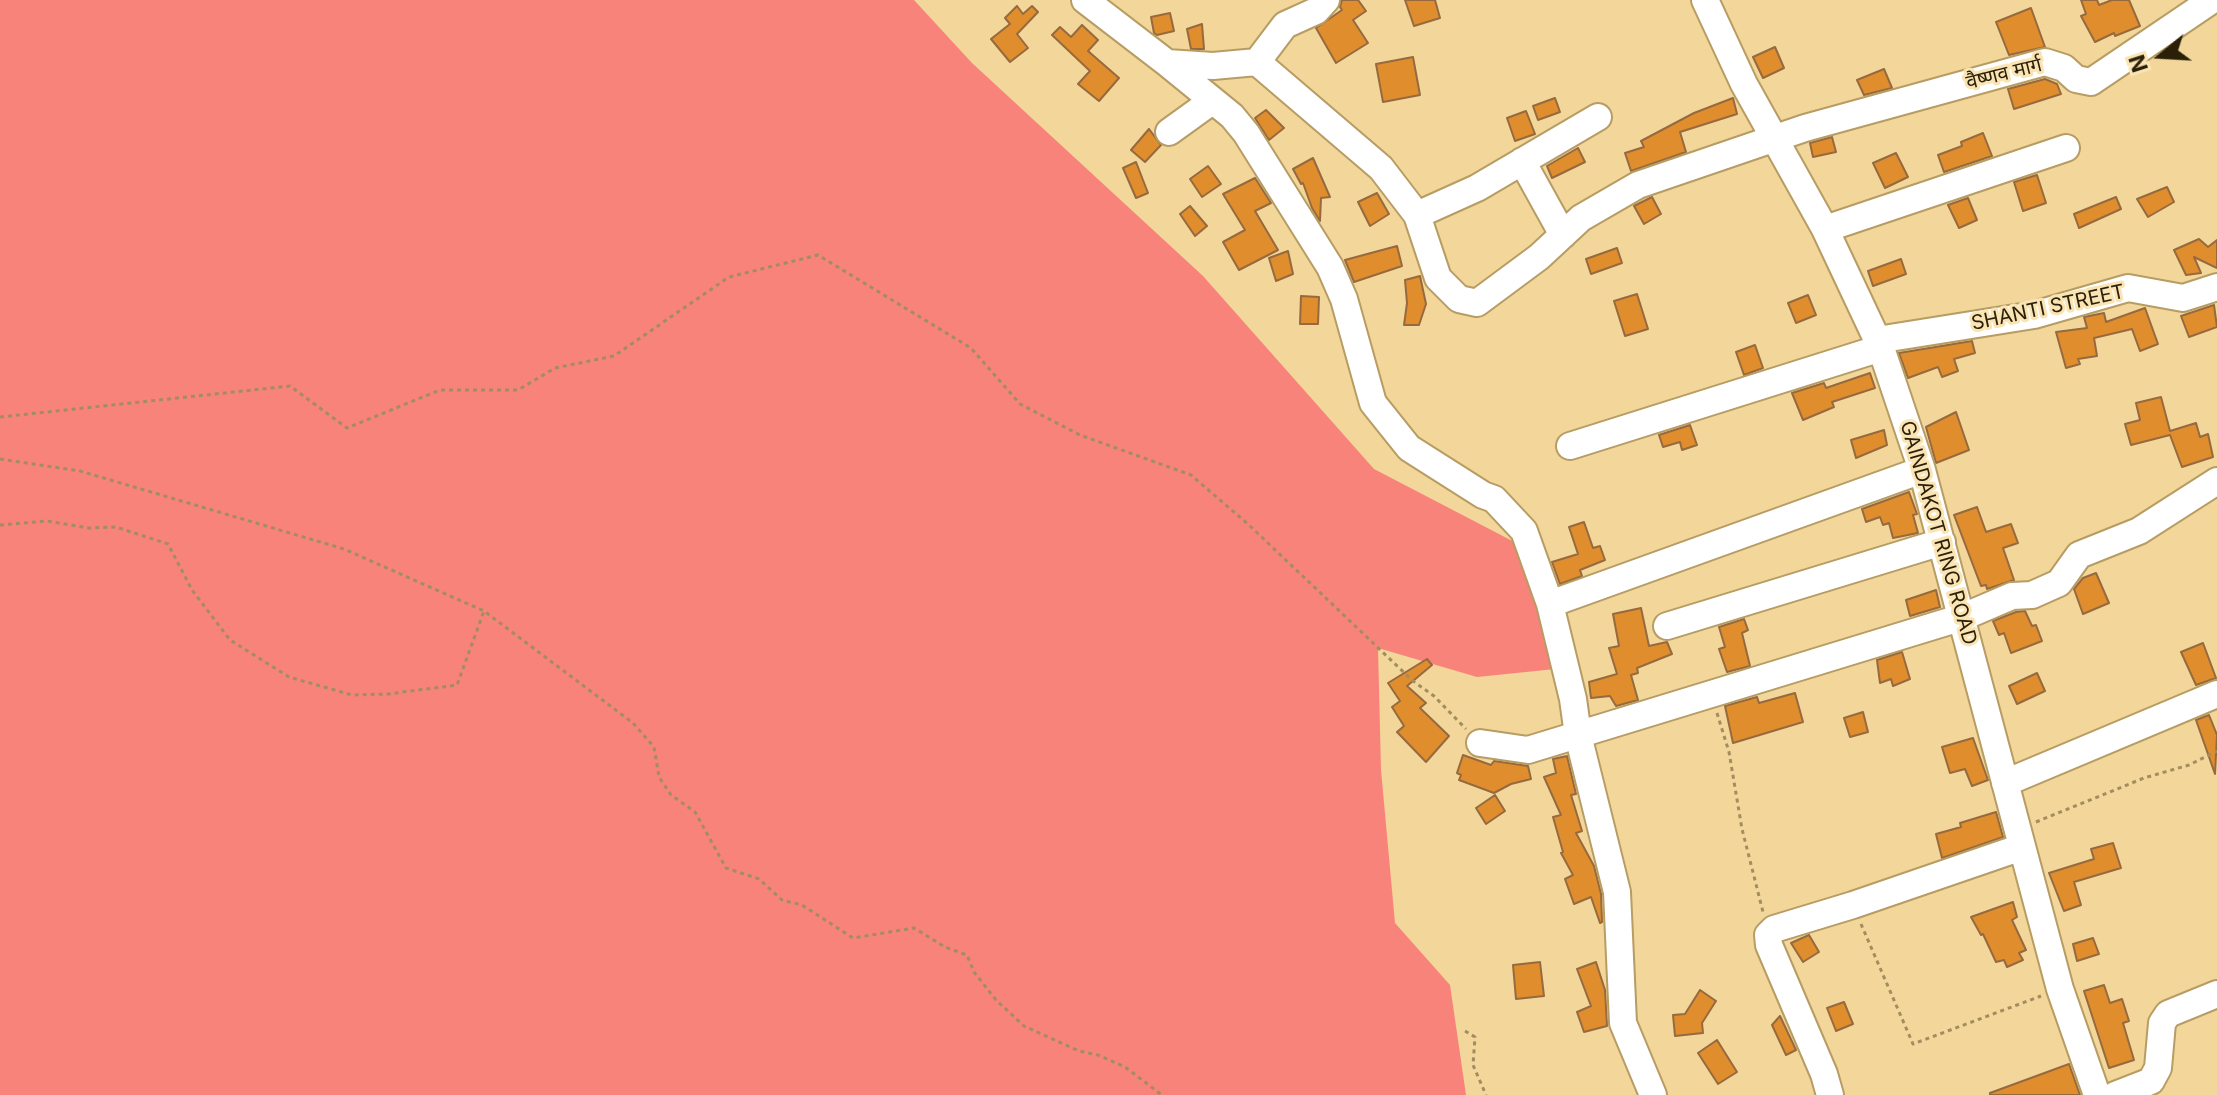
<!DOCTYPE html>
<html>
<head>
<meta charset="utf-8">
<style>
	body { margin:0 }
	#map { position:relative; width:2217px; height:1095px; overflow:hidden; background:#f2d69a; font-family:Inter,sans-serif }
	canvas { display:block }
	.north { position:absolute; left:2121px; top:16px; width:80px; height:80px; -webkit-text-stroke:6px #fae4b4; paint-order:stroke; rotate:252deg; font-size:22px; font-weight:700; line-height:32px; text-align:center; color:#2a1f07 }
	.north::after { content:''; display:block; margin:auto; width:28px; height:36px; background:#2a1f07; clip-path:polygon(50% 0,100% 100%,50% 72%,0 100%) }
</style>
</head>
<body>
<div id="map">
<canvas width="2217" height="1095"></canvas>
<div class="north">N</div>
</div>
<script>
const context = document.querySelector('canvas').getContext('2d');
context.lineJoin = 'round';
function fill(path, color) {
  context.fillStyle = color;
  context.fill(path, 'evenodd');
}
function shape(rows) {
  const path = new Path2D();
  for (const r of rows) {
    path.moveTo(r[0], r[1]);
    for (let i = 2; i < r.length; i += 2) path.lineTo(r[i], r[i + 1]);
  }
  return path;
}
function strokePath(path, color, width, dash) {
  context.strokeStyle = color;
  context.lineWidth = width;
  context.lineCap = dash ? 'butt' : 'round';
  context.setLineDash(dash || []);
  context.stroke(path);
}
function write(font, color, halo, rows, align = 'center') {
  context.font = font + ' Inter,"Noto Sans Devanagari",sans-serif';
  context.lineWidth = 6;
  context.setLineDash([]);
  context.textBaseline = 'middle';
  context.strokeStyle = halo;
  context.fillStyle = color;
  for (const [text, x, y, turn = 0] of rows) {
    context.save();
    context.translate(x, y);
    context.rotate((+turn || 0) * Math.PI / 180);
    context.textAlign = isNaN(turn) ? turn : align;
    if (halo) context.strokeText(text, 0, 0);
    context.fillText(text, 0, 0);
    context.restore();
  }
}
const forest = shape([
	[0,0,914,0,972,63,1203,276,1374,469,1522,546,1565,668,1477,677,1378,648,1381,770,1395,923,1450,985,1466,1095,0,1095]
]);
const building = shape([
	[1342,0,1358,0,1366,11,1353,20,1368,43,1336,63,1316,28,1342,10,1340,7,1342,0],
	[1405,0,1435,0,1440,18,1414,26,1405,0],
	[2081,0,2097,0,2099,5,2112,0,2129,0,2140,26,2115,36,2114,33,2095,42,2081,16,2086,14,2081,0],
	[1017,6,1023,14,1032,6,1038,12,1017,34,1028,48,1010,62,991,39,1010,24,1005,18,1017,6],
	[2031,8,2045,47,2009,55,1996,22,2031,8],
	[1170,13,1174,31,1157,35,1154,33,1151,17,1170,13],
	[1202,24,1204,49,1191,49,1187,29,1202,24],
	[1082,25,1098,40,1088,51,1119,78,1099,101,1078,84,1090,71,1052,35,1060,27,1071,37,1082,25],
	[1775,47,1784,68,1763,78,1753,57,1775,47],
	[1413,57,1420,95,1383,102,1376,64,1413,57],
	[1884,69,1892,88,1864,95,1857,80,1884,69],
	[2045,79,2057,84,2061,94,2014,109,2008,89,2045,79],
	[1555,98,1560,112,1538,120,1533,106,1555,98],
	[1733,98,1737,114,1680,132,1686,152,1631,171,1625,153,1644,147,1641,141,1694,113,1733,98],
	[1266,110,1284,128,1269,140,1255,118,1266,110],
	[1526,111,1535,134,1515,141,1507,118,1526,111],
	[1149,129,1161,145,1145,162,1131,150,1149,129],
	[1983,133,1992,156,1944,172,1938,155,1962,146,1961,142,1983,133],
	[1832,137,1836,152,1813,157,1810,143,1832,137],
	[1578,148,1585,162,1552,178,1547,166,1578,148],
	[1896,153,1908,177,1885,188,1873,163,1896,153],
	[1313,158,1330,197,1321,198,1320,221,1312,208,1303,183,1301,184,1293,169,1313,158],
	[1136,162,1148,193,1136,198,1123,168,1136,162],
	[1208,166,1221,184,1202,197,1190,179,1208,166],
	[2037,175,2046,203,2023,211,2014,182,2037,175],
	[1255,178,1271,203,1255,211,1278,250,1239,270,1223,242,1245,230,1223,194,1255,178],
	[2167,187,2174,202,2148,217,2137,199,2167,187],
	[1377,193,1389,214,1370,226,1358,202,1377,193],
	[1652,197,1661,214,1644,224,1634,206,1652,197],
	[2116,197,2121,209,2079,228,2074,214,2116,197],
	[1968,198,1977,220,1959,228,1948,205,1968,198],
	[1190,206,1207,226,1195,236,1180,214,1190,206],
	[2199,239,2208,247,2217,240,2217,268,2194,257,2201,273,2186,275,2174,250,2199,239],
	[1397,246,1402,266,1354,282,1345,260,1397,246],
	[1617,248,1622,263,1591,274,1586,259,1617,248],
	[1288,251,1293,274,1276,281,1269,258,1288,251],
	[1901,259,1906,274,1873,286,1868,271,1901,259],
	[1420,276,1426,304,1419,325,1404,325,1407,303,1405,280,1420,276],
	[1637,294,1648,329,1625,336,1614,301,1637,294],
	[1808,295,1816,315,1796,323,1788,303,1808,295],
	[1301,296,1319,297,1318,324,1300,324,1301,296],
	[2214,305,2217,327,2189,337,2181,316,2214,305],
	[2145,308,2158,344,2140,351,2132,329,2094,338,2097,356,2078,359,2080,364,2066,368,2056,332,2087,328,2084,317,2104,313,2106,322,2145,308],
	[1972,341,1975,353,1954,359,1958,371,1942,377,1938,367,1908,378,1899,353,1972,341],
	[1755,345,1763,368,1744,375,1736,352,1755,345],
	[1870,373,1875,388,1832,402,1834,407,1803,420,1792,393,1824,383,1826,388,1870,373],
	[2161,397,2170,431,2196,423,2200,437,2208,434,2213,457,2182,467,2170,435,2131,445,2125,424,2140,420,2136,403,2161,397],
	[1956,412,1969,450,1936,463,1926,427,1956,412],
	[1690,425,1697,445,1682,450,1680,442,1663,447,1659,435,1690,425],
	[1884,430,1887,445,1856,458,1851,440,1884,430],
	[1909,492,1917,514,1913,515,1918,533,1893,538,1889,523,1883,525,1880,517,1866,522,1862,509,1909,492],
	[1977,507,1986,532,2011,524,2018,543,2003,548,2014,580,1987,589,1986,585,1981,586,1954,515,1977,507],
	[1584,522,1593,548,1600,546,1605,560,1580,570,1582,576,1560,584,1552,562,1578,554,1569,527,1584,522],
	[2096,573,2109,603,2083,614,2074,589,2083,578,2096,573],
	[1936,590,1940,607,1910,616,1906,600,1936,590],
	[1641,608,1649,646,1667,642,1672,654,1637,668,1638,673,1631,675,1638,700,1616,706,1610,696,1591,698,1589,682,1617,674,1609,648,1619,646,1613,614,1641,608],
	[2025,611,2032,626,2036,625,2042,641,2011,653,2004,633,1999,635,1993,621,2016,612,2025,611],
	[1744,619,1748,630,1742,633,1750,666,1727,672,1719,649,1725,647,1719,627,1744,619],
	[2203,643,2216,678,2196,685,2181,652,2203,643],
	[1902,652,1910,679,1893,686,1891,679,1880,683,1877,660,1902,652],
	[1427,659,1432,665,1407,686,1426,703,1420,708,1449,736,1426,762,1397,732,1404,726,1392,707,1400,701,1388,683,1427,659],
	[2037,673,2045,691,2017,704,2009,686,2037,673],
	[1795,693,1803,722,1733,743,1725,706,1757,697,1759,703,1795,693],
	[1863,712,1868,732,1850,737,1844,718,1863,712],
	[2209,715,2217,735,2215,774,2196,720,2209,715],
	[1973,738,1988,780,1972,786,1965,769,1950,773,1942,747,1973,738],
	[1463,755,1491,765,1494,761,1528,766,1531,779,1511,784,1494,793,1459,780,1461,775,1457,773,1463,755],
	[1567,756,1576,794,1571,795,1582,831,1576,833,1594,866,1601,894,1602,922,1600,923,1591,897,1574,904,1565,879,1573,875,1561,853,1563,852,1553,817,1561,815,1544,777,1556,773,1553,759,1567,756],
	[1495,795,1505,811,1486,824,1476,808,1495,795],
	[1996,812,2003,837,1942,858,1936,834,1961,827,1960,823,1996,812],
	[2113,843,2121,868,2074,882,2081,905,2064,911,2049,873,2094,859,2091,849,2113,843],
	[2013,902,2017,917,2012,920,2026,950,2019,953,2023,960,2007,967,2004,960,1996,962,1983,934,1981,935,1971,917,2013,902],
	[1809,935,1819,952,1803,962,1791,943,1809,935],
	[2093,938,2099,954,2077,961,2073,944,2093,938],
	[1540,962,1544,996,1516,999,1513,965,1540,962],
	[1596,962,1605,990,1607,1026,1584,1032,1577,1012,1591,1006,1577,969,1596,962],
	[2104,985,2110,1003,2122,999,2129,1021,2123,1023,2134,1060,2109,1068,2084,991,2104,985],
	[1700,990,1716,1001,1702,1023,1703,1033,1675,1036,1673,1015,1685,1014,1700,990],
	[1844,1002,1853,1024,1836,1031,1827,1008,1844,1002],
	[1780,1016,1796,1050,1786,1055,1772,1025,1780,1016],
	[1717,1040,1737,1072,1718,1084,1698,1053,1717,1040],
	[2069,1064,2080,1095,1990,1095,1990,1093,2069,1064]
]);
const path = shape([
	[0,417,290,386,347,428,440,390,518,390,555,368,614,356,729,277,818,255,971,348,1020,404,1080,435,1191,475,1249,525,1413,681,1434,696,1466,729],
	[0,459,80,471,344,549,484,611,633,723,654,747,659,777,671,795,695,812,726,868,759,879,782,900,802,905,853,938,914,928,945,947,967,955,974,972,996,1000,1024,1026,1079,1051,1098,1055,1125,1067,1162,1095],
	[0,525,47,521,89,528,116,527,168,544,192,590,230,640,289,677,352,695,388,694,457,685,484,611],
	[1717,713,1729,752,1742,829,1763,912],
	[2036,822,2144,778,2189,765,2217,751],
	[1861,924,1913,1044,2041,996],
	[1465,1031,1475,1037,1473,1065,1486,1095]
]);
const minor = shape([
	[1085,0,1167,63,1232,116,1246,133,1330,267,1344,299,1373,403,1409,448,1483,495,1494,499,1524,531,1550,604,1573,699,1578,735,1617,892,1623,1023,1653,1095],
	[1705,0,1744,84,1825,229,1881,348,1922,470,2060,989,2097,1095],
	[1257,62,1285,25,1316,11,1326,0],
	[1167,63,1213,66,1257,62,1381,168,1417,215,1438,278,1459,299,1477,303,1539,257,1581,218,1638,185,1805,128,2045,62,2064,68,2076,79,2091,82,2212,0],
	[1169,132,1212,101],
	[1522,161,1563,235],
	[1417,215,1477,188,1598,117],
	[1825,229,2066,148],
	[1877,340,2034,315,2128,288,2183,298,2217,287],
	[1570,446,1881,348],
	[1550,604,1922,470],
	[1667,626,1942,542],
	[1480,743,1528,750,1963,617,2012,596,2032,595,2059,583,2079,555,2139,531,2217,481],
	[2005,783,2217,694],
	[1830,1095,1824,1074,1769,945,1768,935,1774,929,1853,905,2022,847],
	[2115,1095,2151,1081,2158,1068,2162,1023,2168,1014,2217,994]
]);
const streetNames = [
	["वैष्णव मार्ग",2004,74,-14],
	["SHANTI STREET",2048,308,-12],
	["GAINDAKOT RING ROAD",1938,533,74]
];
fill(forest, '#f8837b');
fill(building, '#e08e2d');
strokePath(building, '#966a3e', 2);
strokePath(minor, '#b79c63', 30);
strokePath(path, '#a38d60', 3, [4, 4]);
strokePath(minor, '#fff', 26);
write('20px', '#2a1f07', '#fae4b4', streetNames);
</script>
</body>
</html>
